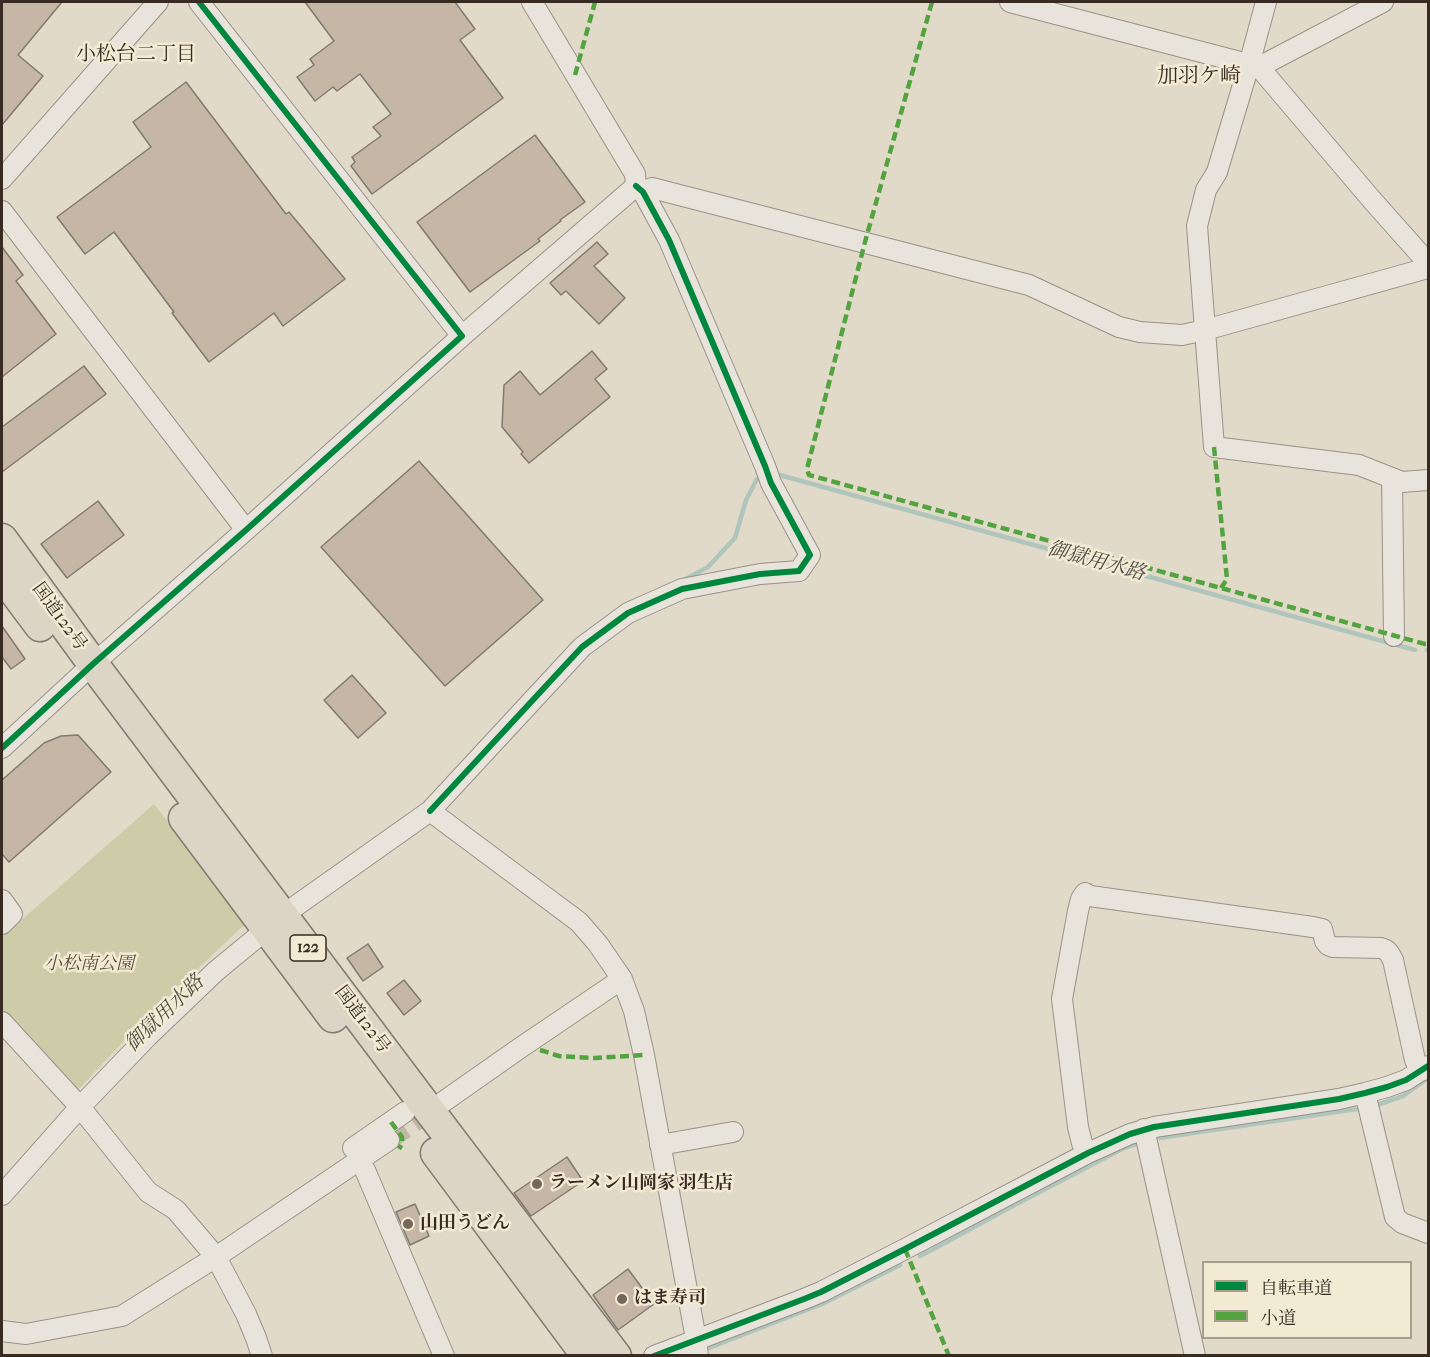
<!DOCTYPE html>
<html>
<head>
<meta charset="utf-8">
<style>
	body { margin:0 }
	#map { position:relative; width:1430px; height:1357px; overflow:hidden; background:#e2dac8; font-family:"IM FELL French Canon","Noto Serif JP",serif }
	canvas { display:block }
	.frame { position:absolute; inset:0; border:3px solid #382b22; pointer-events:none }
	.legend { position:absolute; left:1202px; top:1261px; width:210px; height:78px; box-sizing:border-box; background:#f3ead4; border:2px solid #a89e8d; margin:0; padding:8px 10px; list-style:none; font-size:18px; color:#382b22 }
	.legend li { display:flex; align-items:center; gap:12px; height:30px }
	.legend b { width:30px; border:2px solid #a89e8d }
</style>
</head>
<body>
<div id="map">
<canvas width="1430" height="1357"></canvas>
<div class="frame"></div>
<ul class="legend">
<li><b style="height:8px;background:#00873e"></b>自転車道</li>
<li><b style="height:8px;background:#53a441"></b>小道</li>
</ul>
</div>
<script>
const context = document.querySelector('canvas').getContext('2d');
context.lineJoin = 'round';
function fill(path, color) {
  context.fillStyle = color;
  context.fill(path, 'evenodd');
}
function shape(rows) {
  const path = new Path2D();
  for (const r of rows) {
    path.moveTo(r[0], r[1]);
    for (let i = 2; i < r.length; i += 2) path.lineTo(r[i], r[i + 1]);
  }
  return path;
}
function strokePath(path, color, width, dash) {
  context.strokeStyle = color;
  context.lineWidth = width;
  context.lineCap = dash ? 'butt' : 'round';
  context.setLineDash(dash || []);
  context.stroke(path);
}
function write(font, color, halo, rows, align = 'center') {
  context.font = font + ' "IM FELL French Canon","Noto Serif JP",serif';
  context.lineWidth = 5;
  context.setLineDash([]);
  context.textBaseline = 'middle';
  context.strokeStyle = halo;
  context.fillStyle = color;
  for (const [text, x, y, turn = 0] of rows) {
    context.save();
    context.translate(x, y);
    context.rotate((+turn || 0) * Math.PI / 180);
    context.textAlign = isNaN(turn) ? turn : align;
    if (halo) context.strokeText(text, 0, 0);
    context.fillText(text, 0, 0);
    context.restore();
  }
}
const green = shape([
	[154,804,246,923,138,1026,77,1091,2,1011,2,937]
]);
const stream = shape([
	[776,474,1415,650],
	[682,581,708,567,735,538,746,500,757,479],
	[1427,650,1428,650],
	[1374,1106,1403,1096,1428,1078],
	[1159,1138,1364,1108],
	[920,1256,943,1244,1009,1208,1124,1148,1136,1144],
	[709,1348,822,1304,900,1265]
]);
const building = shape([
	[2,2,62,2,18,55,43,76,2,125,2,2],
	[305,2,455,2,475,29,460,40,503,98,372,194,351,166,355,162,352,157,381,136,373,127,391,114,360,74,337,91,333,87,315,101,297,77,314,65,310,59,334,41,305,2],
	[186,82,286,214,289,212,345,279,283,326,274,313,209,362,172,313,174,312,114,232,85,254,57,217,151,147,133,122,186,82],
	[535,135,585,202,560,220,561,221,538,239,540,241,470,292,417,222,535,135],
	[597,242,608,254,594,266,625,298,599,324,566,291,561,295,550,283,597,242],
	[2,247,23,275,16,281,56,334,2,377,2,247],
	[592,351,607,369,595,379,610,397,529,463,521,454,523,452,502,427,504,385,520,371,540,395,592,351],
	[84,366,106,394,2,472,2,427,84,366],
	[419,461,543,600,445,686,321,547,419,461],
	[98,501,124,535,67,578,41,544,98,501],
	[2,626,25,659,11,669,2,657,2,626],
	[352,675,386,713,358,738,324,700,352,675],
	[78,735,111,772,9,862,2,854,2,780,44,743,61,736,78,735],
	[368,944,383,967,363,981,347,958,368,944],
	[404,980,421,1001,404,1015,387,993,404,980],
	[567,1157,583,1181,531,1216,514,1193,567,1157],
	[415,1204,429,1236,410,1245,396,1212,415,1204],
	[628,1269,654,1304,618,1330,593,1295,628,1269]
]);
const minorTunnel = shape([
	[389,1140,438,1105]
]);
const minor = shape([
	[1010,2,1259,67,1383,2],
	[1266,2,1249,65,1217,172,1206,190,1197,226,1214,447,1359,465,1402,482,1428,480],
	[1259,67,1372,200,1428,263],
	[2,179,158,2],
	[643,192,652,188,1029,285,1119,327,1140,332,1182,335,1205,330,1428,268],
	[2,211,246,530],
	[462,336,636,186,635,174,532,2],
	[1392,478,1394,636],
	[2,748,93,664,246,530,462,336,199,2],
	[430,811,582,647,628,613,682,589,760,574,799,571,810,555,771,483,765,466,669,240,643,192,636,186],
	[2,900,12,914,2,924],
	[283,915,430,811,579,922,598,944,622,979,634,1011,644,1055,696,1339,698,1356],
	[2,1022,80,1107,148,1192,176,1210,216,1257,246,1314,256,1338,262,1356],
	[1365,1093,1395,1217,1402,1223,1428,1233],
	[443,1102,520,1048,622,979],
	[1144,1129,1195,1356],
	[660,1145,733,1132],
	[353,1148,405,1112],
	[1088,1153,1082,1143,1078,1127,1062,999,1078,911,1081,899,1085,893,1090,896,1313,927,1322,929,1325,941,1328,945,1333,947,1381,948,1386,950,1389,953,1393,960,1415,1060,1421,1071],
	[365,1170,444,1356],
	[2,1195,80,1107,148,1036,216,971,267,929],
	[2,1331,26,1334,122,1316,216,1257,389,1140],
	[654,1356,804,1299,821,1292,905,1249,1088,1153,1130,1134,1154,1127,1339,1099,1365,1093,1387,1087,1406,1080,1428,1066]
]);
const highway = shape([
	[2,539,93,664,422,1101,616,1356],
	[2,575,40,626],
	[184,818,333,1017],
	[436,1153,587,1356]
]);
const quiet = shape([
	[932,2,865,242,807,469,809,475,1425,644,1428,644],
	[575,75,595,2],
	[1214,447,1227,579,1221,588],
	[540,1050,559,1056,595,1058,644,1055],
	[391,1122,402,1137,402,1144,399,1149],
	[905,1249,949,1356]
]);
const cycleway = shape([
	[2,748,93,664,246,530,462,336,199,2],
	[430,811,582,647,628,613,682,589,760,574,799,571,810,555,771,483,765,466,669,240,643,192,636,186],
	[654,1356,804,1299,821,1292,905,1249,1088,1153,1130,1134,1154,1127,1339,1099,1365,1093,1387,1087,1406,1080,1428,1066]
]);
const markers = [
	[537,1184,6,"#74685c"],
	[408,1224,6,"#74685c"],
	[622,1299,6,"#74685c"]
];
const shields = [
	[308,948,36]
];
const shieldNames = [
	["122",308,948]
];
const streetNames = [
	["国道122号",59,617,54],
	["国道122号",362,1020,53]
];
const parkNames = [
	["小松南公園",89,965]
];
const poiNames = [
	["ラーメン山岡家 羽生店",549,1184],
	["山田うどん",420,1224],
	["はま寿司",634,1299]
];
const neighbourhoodNames = [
	["小松台二丁目",136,55]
];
const waterNames = [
	["御獄用水路",1096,562,15],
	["御獄用水路",165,1014,-44]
];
const quarterNames = [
	["加羽ケ崎",1199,77]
];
fill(green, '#cecca8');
strokePath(stream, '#b0c5bc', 4.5);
fill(building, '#c5b6a6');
strokePath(building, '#817a71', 1.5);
strokePath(minorTunnel, '#c0b7a7', 20, [20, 10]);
strokePath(minor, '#989287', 22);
strokePath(highway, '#817a71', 33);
strokePath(minor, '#e8e4db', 20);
strokePath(highway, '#dcd4c5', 30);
strokePath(quiet, '#53a441', 4.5, [9, 4.5]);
strokePath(cycleway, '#00873e', 6);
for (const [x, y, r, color] of markers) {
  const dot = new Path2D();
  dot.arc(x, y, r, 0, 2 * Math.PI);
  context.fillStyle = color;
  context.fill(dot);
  strokePath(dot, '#f3ead4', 2);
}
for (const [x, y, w] of shields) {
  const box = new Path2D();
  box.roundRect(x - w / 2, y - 13, w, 26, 4.5);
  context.fillStyle = '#f3ead4';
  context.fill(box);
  strokePath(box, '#382b22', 1.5);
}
write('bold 16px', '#382b22', null, shieldNames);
write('18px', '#382b22', '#f3ead4', streetNames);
write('italic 18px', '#59503d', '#f3ead4', parkNames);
write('bold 18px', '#382b22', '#f3ead4', poiNames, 'left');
write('20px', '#382b22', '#f3ead4', neighbourhoodNames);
write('italic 20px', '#504f47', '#f3ead4', waterNames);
write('21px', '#382b22', '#f3ead4', quarterNames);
</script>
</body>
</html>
